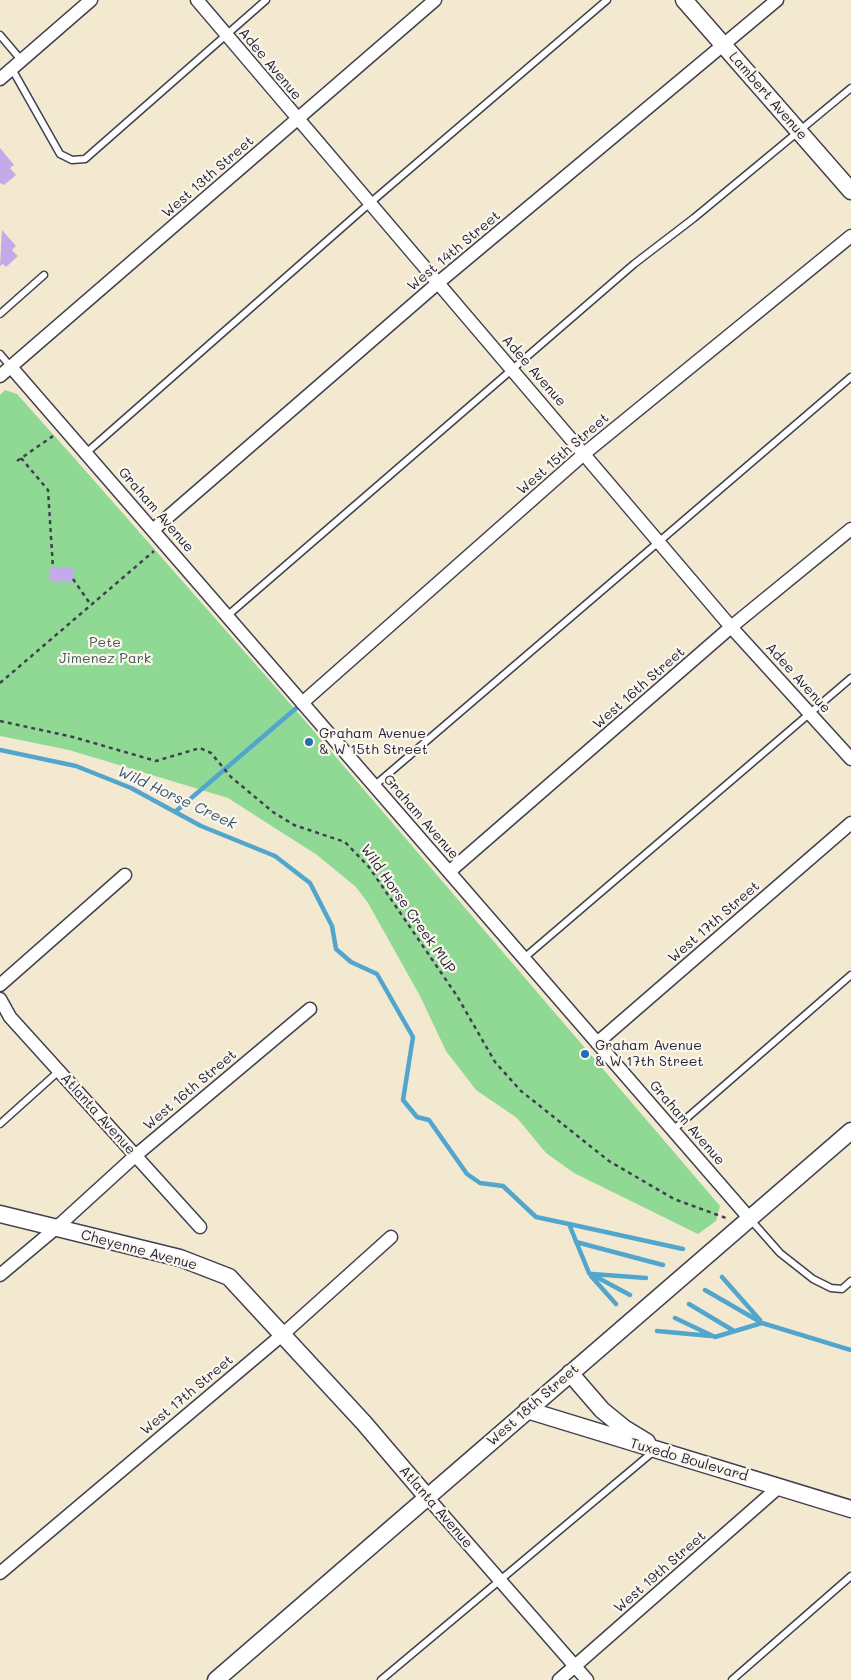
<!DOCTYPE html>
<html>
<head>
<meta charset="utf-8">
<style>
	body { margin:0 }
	canvas { display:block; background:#f3e9d0 }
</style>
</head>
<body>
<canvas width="851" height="1680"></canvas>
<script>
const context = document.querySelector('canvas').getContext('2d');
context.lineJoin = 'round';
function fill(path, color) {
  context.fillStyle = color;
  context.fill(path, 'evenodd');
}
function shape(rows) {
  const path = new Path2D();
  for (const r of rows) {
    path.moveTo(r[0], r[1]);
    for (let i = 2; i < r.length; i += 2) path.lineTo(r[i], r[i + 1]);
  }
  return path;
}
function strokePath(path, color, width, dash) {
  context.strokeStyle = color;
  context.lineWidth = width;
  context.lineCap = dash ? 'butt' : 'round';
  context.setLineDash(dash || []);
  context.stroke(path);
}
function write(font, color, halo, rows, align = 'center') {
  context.font = font + ' Mali,sans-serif';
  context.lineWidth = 4.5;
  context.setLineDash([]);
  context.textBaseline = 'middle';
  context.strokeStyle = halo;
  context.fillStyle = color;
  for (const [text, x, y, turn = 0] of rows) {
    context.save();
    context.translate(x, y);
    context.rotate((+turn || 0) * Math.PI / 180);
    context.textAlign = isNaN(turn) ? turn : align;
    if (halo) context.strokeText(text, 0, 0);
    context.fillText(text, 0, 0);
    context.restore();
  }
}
const green = shape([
	[5,390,17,394,76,460,300,715,662,1138,720,1206,716,1221,698,1234,574,1173,546,1153,517,1118,476,1090,446,1051,420,996,368,903,356,887,317,855,228,798,69,750,0,736,0,395]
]);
const stream = shape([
	[0,750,76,766,131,788,201,826,275,856,310,883,332,926,336,949,351,962,377,974,413,1037,403,1100,417,1117,429,1120,467,1174,480,1183,503,1186,536,1217,569,1224,589,1273,630,1295],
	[175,812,301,704],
	[569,1224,683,1249],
	[576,1242,663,1265],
	[592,1274,646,1278],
	[591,1276,616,1304],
	[722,1277,760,1320],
	[705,1290,762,1323],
	[689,1304,734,1331],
	[675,1318,715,1337,762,1323,851,1350],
	[657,1331,711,1336]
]);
const building = shape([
	[0,148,14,165,10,168,16,175,4,185,0,183],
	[2,230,16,246,12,250,18,256,6,267,3,264,0,266],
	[49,568,73,568,73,582,49,582]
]);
const path = shape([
	[21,458,48,490,53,568],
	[17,461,53,436],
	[73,579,91,605],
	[0,683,154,551],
	[0,721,73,737,156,761,200,748,211,753,231,777,273,812,294,825,345,842,369,867,457,996,495,1062,521,1091,609,1161,674,1199,726,1218]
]);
const service = shape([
	[0,35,22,61],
	[12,69,60,154,72,160,85,159,266,0],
	[0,314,44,275],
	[0,354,11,367],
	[86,453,370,203,607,0],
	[227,616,634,264,694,218,851,88],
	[374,786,851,377],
	[524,958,851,678],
	[0,1124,59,1071],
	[673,1130,851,975],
	[750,1219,780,1253,813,1279,831,1288,842,1289,851,1281],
	[381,1680,654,1451],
	[732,1680,851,1576]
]);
const minor = shape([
	[197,0,731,627,851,759],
	[0,79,91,0],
	[11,367,750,1219],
	[0,376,435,0],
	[154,529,439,282,777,0],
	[302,703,585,453,851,236],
	[449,872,731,627,851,529],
	[0,985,125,875],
	[0,999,10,1017,200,1227],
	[597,1043,851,823],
	[0,1275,56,1228,135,1156,310,1009],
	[428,1498,587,1680],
	[0,1573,282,1335,391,1237],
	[559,1680,780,1486]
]);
const tertiary = shape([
	[684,0,851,191],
	[0,1214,180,1258,229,1277,364,1423,428,1498],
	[570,1373,602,1410,624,1428,647,1442],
	[527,1410,851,1509],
	[216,1680,851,1131]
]);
const markers = [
	[309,742,5,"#1f6fb2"],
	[585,1054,5,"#1f6fb2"]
];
const streetNames = [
	["Adee Avenue",270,64,50],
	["Lambert Avenue",768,96,49],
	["West 13th Street",208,177,-41],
	["West 14th Street",454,251,-40],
	["Adee Avenue",534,371,49],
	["West 15th Street",563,454,-41],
	["Graham Avenue",156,510,49],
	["Adee Avenue",798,678,48],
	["West 16th Street",639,688,-41],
	["Graham Avenue",421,817,49],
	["Wild Horse Creek MUP",408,909,55],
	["West 17th Street",714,922,-41],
	["West 16th Street",190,1090,-40],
	["Atlanta Avenue",98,1114,48],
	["Graham Avenue",687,1123,49],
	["Cheyenne Avenue",139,1250,15],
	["West 17th Street",187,1395,-40],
	["West 18th Street",533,1405,-41],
	["Tuxedo Boulevard",689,1460,16],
	["Atlanta Avenue",436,1507,49],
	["West 19th Street",660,1572,-41]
];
const parkNames = [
	["Pete",105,643],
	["Jimenez Park",105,659]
];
const poiNames = [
	["Graham Avenue",319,734],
	["& W 15th Street",319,750],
	["Graham Avenue",595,1046],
	["& W 17th Street",595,1062]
];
const waterNames = [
	["Wild Horse Creek",177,798,25]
];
fill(green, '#8fd994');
strokePath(stream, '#52a6cd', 4.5);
fill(building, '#c3aae9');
strokePath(service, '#414051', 9);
strokePath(minor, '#414051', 15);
strokePath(tertiary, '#414051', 19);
strokePath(path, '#414051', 2.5, [4, 4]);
strokePath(service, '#fff', 6);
strokePath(minor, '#fff', 12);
strokePath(tertiary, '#fff', 16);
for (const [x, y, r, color] of markers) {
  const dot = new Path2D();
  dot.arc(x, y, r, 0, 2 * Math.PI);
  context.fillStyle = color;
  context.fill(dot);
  strokePath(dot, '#fbf7ec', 2);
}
write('14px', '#22223b', '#fbf7ec', streetNames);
write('14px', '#435956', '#fbf7ec', parkNames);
write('14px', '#22223b', '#fbf7ec', poiNames, 'left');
write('italic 15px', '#355775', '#fbf7ec', waterNames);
</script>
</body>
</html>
